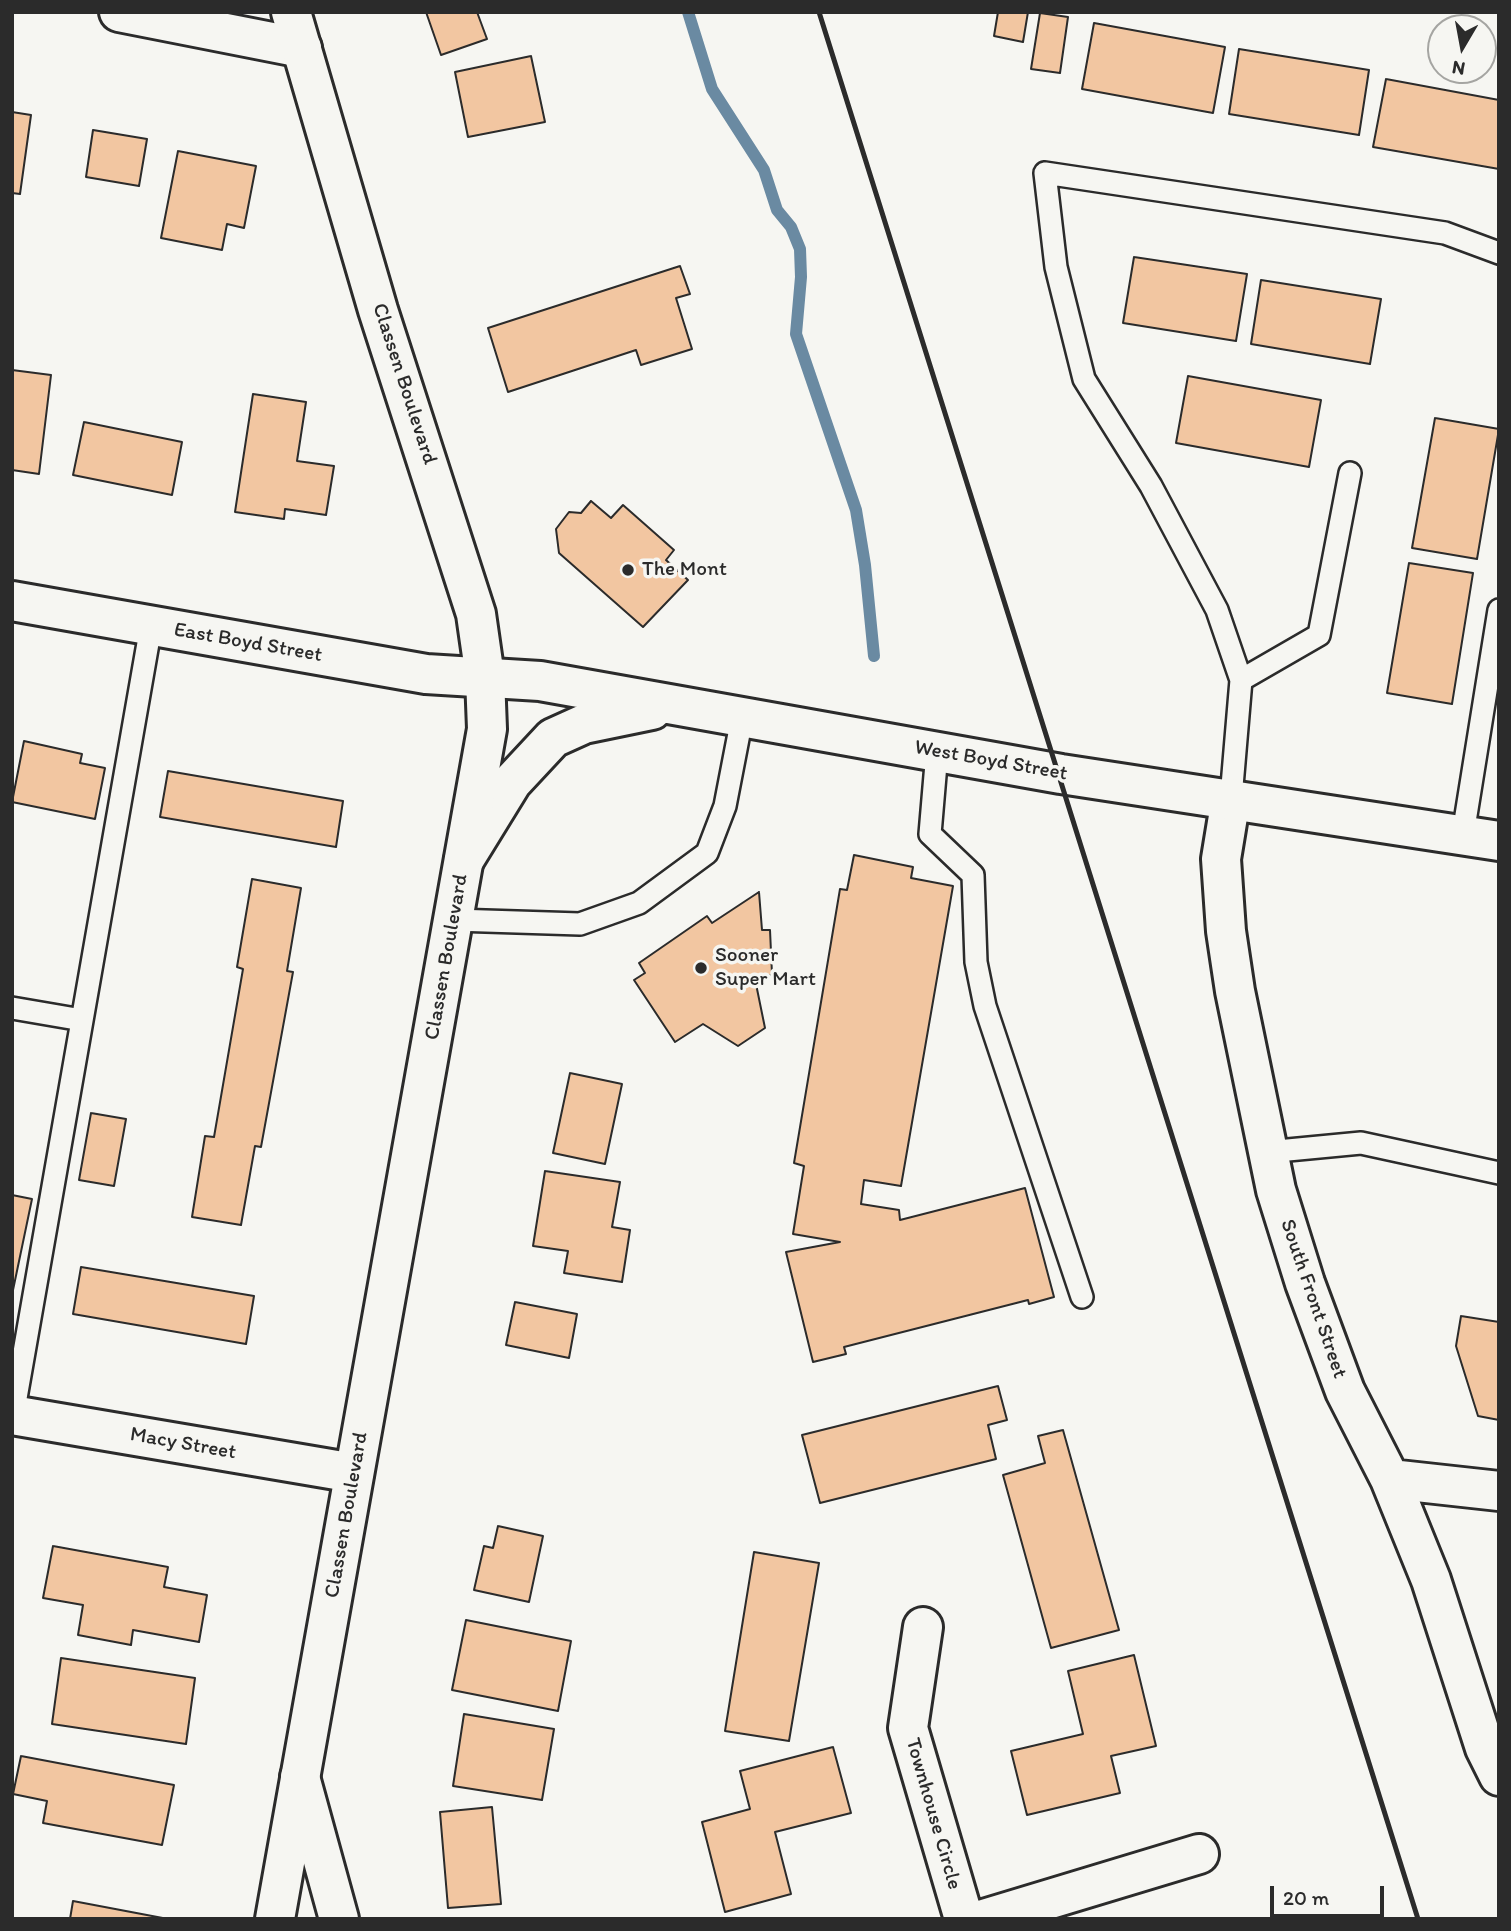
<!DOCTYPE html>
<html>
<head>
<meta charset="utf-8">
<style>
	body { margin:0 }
	#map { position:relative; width:1511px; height:1931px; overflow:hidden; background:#f6f6f2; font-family:Itim,sans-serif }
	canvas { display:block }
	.frame { position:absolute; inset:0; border:14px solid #2b2b2b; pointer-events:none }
	.north { position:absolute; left:1427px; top:14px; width:70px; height:70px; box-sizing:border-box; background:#f6f6f2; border:2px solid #a5a5a2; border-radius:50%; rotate:190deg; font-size:19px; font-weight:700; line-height:28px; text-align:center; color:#2b2b2b }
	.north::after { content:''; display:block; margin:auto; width:24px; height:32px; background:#2b2b2b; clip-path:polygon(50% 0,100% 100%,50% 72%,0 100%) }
	.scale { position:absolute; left:1270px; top:1886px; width:114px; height:32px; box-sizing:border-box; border:4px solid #2b2b2b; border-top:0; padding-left:9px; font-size:21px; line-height:24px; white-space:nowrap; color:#2b2b2b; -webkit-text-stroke:5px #f6f6f2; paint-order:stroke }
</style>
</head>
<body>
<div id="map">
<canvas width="1511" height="1931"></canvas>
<div class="frame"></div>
<div class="north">N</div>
<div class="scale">20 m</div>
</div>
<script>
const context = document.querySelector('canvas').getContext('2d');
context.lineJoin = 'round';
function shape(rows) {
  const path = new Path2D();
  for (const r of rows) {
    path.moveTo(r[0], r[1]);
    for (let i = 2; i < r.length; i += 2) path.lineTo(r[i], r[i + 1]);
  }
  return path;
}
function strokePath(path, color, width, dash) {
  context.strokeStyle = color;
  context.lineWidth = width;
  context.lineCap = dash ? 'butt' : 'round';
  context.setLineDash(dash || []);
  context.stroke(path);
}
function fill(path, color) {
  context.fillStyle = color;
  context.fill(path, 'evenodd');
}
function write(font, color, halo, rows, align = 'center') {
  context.font = font + ' Itim,sans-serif';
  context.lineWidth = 7;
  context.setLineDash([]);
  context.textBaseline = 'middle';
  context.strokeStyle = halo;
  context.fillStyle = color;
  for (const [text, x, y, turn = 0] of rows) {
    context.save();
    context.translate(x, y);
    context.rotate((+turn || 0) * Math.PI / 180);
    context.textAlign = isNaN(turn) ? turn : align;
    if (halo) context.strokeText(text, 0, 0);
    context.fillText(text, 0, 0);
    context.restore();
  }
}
const stream = shape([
	[688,12,712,89,764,170,777,210,791,227,800,249,801,277,796,334,856,510,865,565,874,656]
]);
const building = shape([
	[426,12,477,12,487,39,441,55,426,12],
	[998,12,1028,12,1023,42,994,36,998,12],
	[1040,13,1068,17,1060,73,1031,69,1040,13],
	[1094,23,1225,47,1213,113,1082,89,1094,23],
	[1239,49,1369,70,1359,135,1229,114,1239,49],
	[531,56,545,122,468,137,455,72,531,56],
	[1386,79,1499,100,1499,169,1373,147,1386,79],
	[12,112,31,115,20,194,12,193,12,112],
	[93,130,147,139,139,186,86,177,93,130],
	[178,151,256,166,244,228,227,224,222,250,161,238,178,151],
	[1134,257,1247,274,1236,341,1123,323,1134,257],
	[680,266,690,294,676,298,692,349,641,365,636,350,508,392,488,328,680,266],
	[1261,280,1381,299,1370,364,1251,344,1261,280],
	[12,370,51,375,39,474,12,470,12,370],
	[1188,376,1321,400,1309,467,1176,443,1188,376],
	[253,394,306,402,297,461,334,466,326,515,285,509,284,519,235,512,253,394],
	[1435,418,1499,429,1477,559,1412,548,1435,418],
	[84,422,182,442,172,495,73,475,84,422],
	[591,501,611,518,623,505,674,550,666,560,688,580,643,627,559,553,556,529,569,512,581,513,591,501],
	[1409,563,1473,573,1452,704,1387,693,1409,563],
	[24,741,82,754,80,763,105,768,95,819,12,802,24,741],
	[168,771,343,801,336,847,160,817,168,771],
	[854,855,913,867,911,878,953,886,901,1186,864,1180,861,1204,899,1210,900,1220,1025,1188,1054,1297,1029,1304,1028,1300,844,1347,846,1354,813,1362,786,1252,840,1242,793,1234,804,1166,794,1163,840,889,847,890,854,855],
	[252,879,301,888,287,971,293,972,261,1147,255,1146,241,1225,192,1217,205,1136,214,1137,243,969,237,967,252,879],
	[759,892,762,930,770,930,772,974,756,984,765,1028,738,1046,703,1024,675,1042,634,980,645,973,639,963,707,916,712,923,759,892],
	[570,1073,622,1084,605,1164,553,1153,570,1073],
	[91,1113,126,1119,114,1186,79,1180,91,1113],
	[545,1171,620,1182,612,1227,630,1230,622,1282,564,1273,568,1251,533,1246,545,1171],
	[12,1195,32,1199,13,1290,12,1290,12,1195],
	[81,1267,254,1296,246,1344,73,1314,81,1267],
	[515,1302,577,1314,569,1358,506,1345,515,1302],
	[1461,1316,1499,1322,1499,1420,1478,1416,1456,1346,1461,1316],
	[998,1386,1007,1420,988,1425,996,1459,820,1503,802,1435,998,1386],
	[1063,1430,1119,1630,1051,1648,1003,1475,1045,1463,1038,1436,1063,1430],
	[498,1526,543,1536,529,1602,474,1590,484,1546,493,1548,498,1526],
	[53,1546,168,1567,164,1587,207,1595,199,1642,133,1630,131,1645,78,1635,83,1605,43,1598,53,1546],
	[754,1552,819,1563,789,1741,725,1731,754,1552],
	[466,1620,571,1641,558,1711,452,1690,466,1620],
	[1134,1655,1156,1746,1111,1756,1120,1793,1027,1815,1011,1751,1083,1734,1068,1671,1134,1655],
	[61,1658,195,1678,186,1744,52,1724,61,1658],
	[464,1714,554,1729,542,1800,453,1786,464,1714],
	[833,1747,851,1813,775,1832,791,1894,725,1912,702,1822,750,1809,740,1771,833,1747],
	[21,1756,174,1785,162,1845,43,1823,47,1801,13,1794,21,1756],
	[492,1807,501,1904,448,1908,440,1812,492,1807],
	[73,1901,168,1919,70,1919,73,1901]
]);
const service = shape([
	[1241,680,1319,635,1350,473],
	[937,752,930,834,973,875,976,962,985,1006,1082,1297],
	[1231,798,1241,680,1217,610,1151,486,1084,379,1056,267,1045,173,1445,233,1499,253],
	[1463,834,1499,610],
	[454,920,580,924,639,903,707,853,725,806,742,718],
	[12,1008,82,1020],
	[1267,1152,1361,1143,1499,1173],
	[12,1421,151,626]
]);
const minor = shape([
	[119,12,302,48],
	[1231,798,1221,859,1226,931,1235,991,1276,1190,1305,1283,1345,1391,1390,1479,1431,1580,1485,1748,1499,1776],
	[12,1415,354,1473],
	[1390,1479,1499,1491],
	[923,1627,908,1728,964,1919],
	[300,1777,339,1919],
	[984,1919,1199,1854]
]);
const tertiary = shape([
	[12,601,426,674,540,681,1061,774,1499,841],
	[464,860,512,782,553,738,584,724,652,710]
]);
const secondary = shape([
	[275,1919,487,729,485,677,476,614,378,310,291,12]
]);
const rail = shape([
	[819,12,1418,1919]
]);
const markers = [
	[628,570,7,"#2b2b2b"],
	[701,968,7,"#2b2b2b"]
];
const streetNames = [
	["Classen Boulevard",404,384,72],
	["East Boyd Street",248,643,10],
	["West Boyd Street",991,761,10],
	["Classen Boulevard",447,957,-80],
	["South Front Street",1313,1299,71],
	["Macy Street",183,1444,10],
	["Classen Boulevard",347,1515,-80],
	["Townhouse Circle",933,1814,74]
];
const poiNames = [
	["The Mont",642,570],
	["Sooner",715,956],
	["Super Mart",715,980]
];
strokePath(stream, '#6a8aa2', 12);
fill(building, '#f2c6a1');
strokePath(building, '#2b2b2b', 2);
strokePath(service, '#2b2b2b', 26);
strokePath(minor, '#2b2b2b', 44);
strokePath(tertiary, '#2b2b2b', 44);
strokePath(secondary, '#2b2b2b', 44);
strokePath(service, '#f6f6f2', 21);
strokePath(minor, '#f6f6f2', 38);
strokePath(tertiary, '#f6f6f2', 38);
strokePath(secondary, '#f6f6f2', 38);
strokePath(rail, '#2b2b2b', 5);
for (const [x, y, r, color] of markers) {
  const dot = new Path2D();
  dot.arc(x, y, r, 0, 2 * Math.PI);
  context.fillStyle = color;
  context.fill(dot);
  strokePath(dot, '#f6f6f2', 2.5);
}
write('21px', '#2b2b2b', '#f6f6f2', streetNames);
write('21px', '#2b2b2b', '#f6f6f2', poiNames, 'left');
</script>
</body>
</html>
